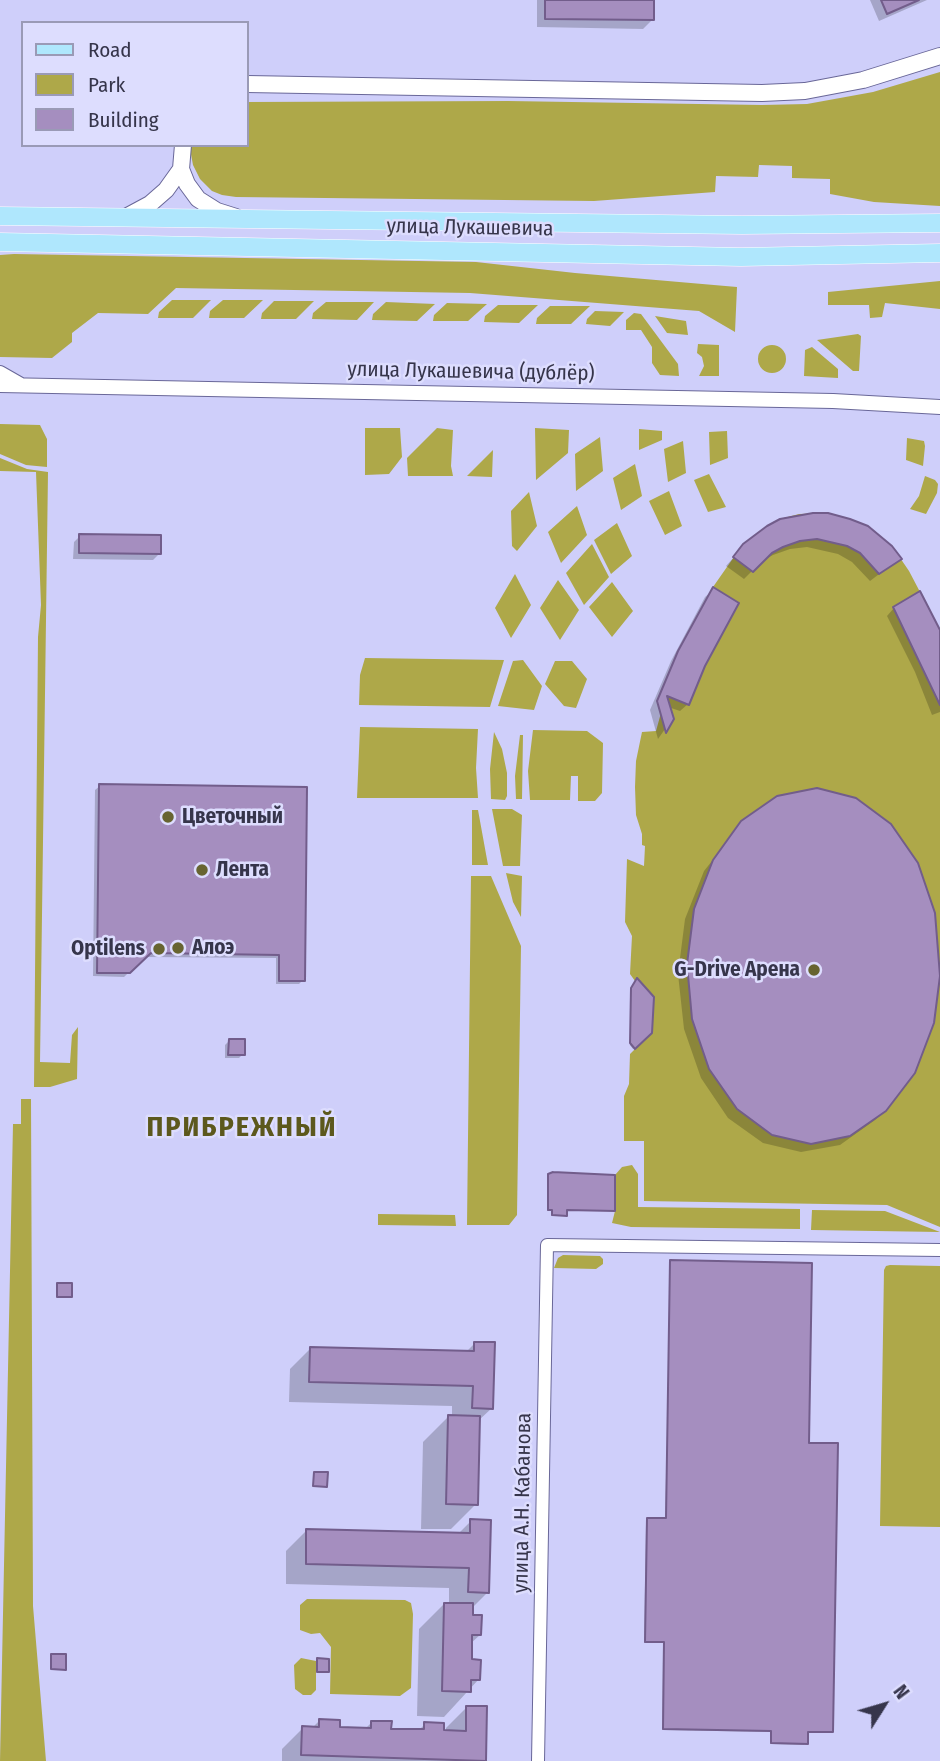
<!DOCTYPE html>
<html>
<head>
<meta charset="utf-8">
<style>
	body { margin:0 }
	#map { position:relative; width:940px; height:1761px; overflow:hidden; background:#cfcffa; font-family:"Fira Sans Condensed",sans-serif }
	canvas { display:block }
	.legend { position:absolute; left:21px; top:21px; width:228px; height:126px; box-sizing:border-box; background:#ddddfe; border:2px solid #9a9ab6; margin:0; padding:9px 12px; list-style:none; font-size:21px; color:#36354b }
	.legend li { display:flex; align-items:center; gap:14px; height:35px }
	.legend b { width:35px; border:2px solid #9a9ab6 }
	.north { position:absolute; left:849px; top:1670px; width:70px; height:70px; -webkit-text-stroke:5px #ddddfe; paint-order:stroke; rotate:53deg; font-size:19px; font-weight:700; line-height:28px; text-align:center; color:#36354b }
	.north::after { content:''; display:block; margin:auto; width:24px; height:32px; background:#36354b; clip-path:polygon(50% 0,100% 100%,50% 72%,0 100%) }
</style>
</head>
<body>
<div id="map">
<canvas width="940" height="1761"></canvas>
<ul class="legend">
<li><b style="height:9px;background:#afe7fd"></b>Road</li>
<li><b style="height:19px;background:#aea849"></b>Park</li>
<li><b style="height:19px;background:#a58ebf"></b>Building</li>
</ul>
<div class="north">N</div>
</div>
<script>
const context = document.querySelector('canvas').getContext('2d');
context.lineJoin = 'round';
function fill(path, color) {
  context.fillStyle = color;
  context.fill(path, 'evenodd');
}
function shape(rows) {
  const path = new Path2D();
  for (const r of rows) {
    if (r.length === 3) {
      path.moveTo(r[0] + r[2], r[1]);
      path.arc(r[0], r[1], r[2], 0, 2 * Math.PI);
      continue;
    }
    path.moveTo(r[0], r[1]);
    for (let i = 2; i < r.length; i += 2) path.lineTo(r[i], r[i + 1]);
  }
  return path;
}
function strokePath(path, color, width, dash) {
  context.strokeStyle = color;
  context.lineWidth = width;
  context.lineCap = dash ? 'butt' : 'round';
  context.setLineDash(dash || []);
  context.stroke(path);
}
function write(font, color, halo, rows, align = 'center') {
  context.font = font + ' "Fira Sans Condensed",sans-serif';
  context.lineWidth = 5;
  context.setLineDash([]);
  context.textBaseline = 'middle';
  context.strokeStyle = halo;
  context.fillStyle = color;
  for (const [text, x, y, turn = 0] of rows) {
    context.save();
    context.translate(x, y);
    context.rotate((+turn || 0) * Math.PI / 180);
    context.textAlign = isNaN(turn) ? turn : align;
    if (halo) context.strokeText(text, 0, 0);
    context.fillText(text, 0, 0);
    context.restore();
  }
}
const green = shape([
	[940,72,940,206,874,202,830,194,830,179,792,178,792,166,759,165,758,177,716,176,715,192,594,201,236,197,222,195,212,191,200,179,193,165,190,149,191,145,247,145,247,102,508,101,762,105,807,104,873,92],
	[14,254,476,262,575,273,737,287,735,332,699,311,470,293,176,288,148,314,98,313,72,333,72,342,52,358,0,357,0,255],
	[940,281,940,309,885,303,882,317,870,318,869,305,828,305,828,292],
	[172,300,211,300,193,318,158,318,159,312],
	[223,300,263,300,244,318,209,318,210,311],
	[274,301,314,301,296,319,261,319,262,313],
	[326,302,374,302,357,320,312,319,313,313],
	[386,302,435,304,417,321,372,320,373,314],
	[447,303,487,304,468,321,433,321,434,315],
	[498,305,538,305,519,323,484,322,485,316],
	[550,306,590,306,571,324,536,324,537,318],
	[595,311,624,312,610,326,586,324,587,319],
	[634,313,641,314,678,364,679,376,660,375,652,363,652,347,641,330,626,330,626,320],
	[655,316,686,321,688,335,667,333],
	[858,334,861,336,859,371,853,371,817,340],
	[698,344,719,345,719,376,699,376,704,366,702,357,697,353],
	[772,359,14],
	[812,347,838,369,838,378,804,376,805,350],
	[0,424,40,425,47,439,47,467,26,465,0,454],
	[365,428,400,428,402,457,389,474,365,475],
	[437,428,453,430,451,466,453,476,408,476,407,458],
	[535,428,569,430,568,453,536,480],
	[639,429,662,431,662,440,639,450],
	[727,431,728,458,710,465,709,432],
	[600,437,603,471,576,491,575,454],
	[907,438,924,441,925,446,923,466,906,460],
	[683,441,686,473,668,482,664,449],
	[493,450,492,477,467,476],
	[0,458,27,469,48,472,40,1062,70,1063,72,1035,78,1027,77,1079,50,1087,34,1087,38,637,41,605,36,472,0,471],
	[635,464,642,496,621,510,613,478],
	[709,474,726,507,708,512,694,480],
	[925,476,935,480,938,484,937,493,926,514,910,509,919,496],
	[669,491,682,526,665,535,649,501],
	[529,492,537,526,517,551,512,546,511,511],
	[577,506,587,535,561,563,548,532],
	[828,513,868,526,892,546,909,571,940,630,940,1227,887,1205,644,1201,644,1141,624,1141,624,1096,629,1084,630,1054,635,1049,630,1043,631,988,635,981,630,974,632,936,625,922,627,859,644,866,645,846,642,845,642,834,636,815,635,787,636,761,642,732,656,731,678,651,713,587,743,544,767,526,780,519,799,514],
	[617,523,632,556,611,574,594,540],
	[592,544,609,577,584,605,566,573],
	[515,574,531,605,511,638,495,608],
	[558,580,579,610,560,640,540,608],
	[612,582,633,611,612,637,589,607],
	[365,658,504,660,490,707,359,705,360,675],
	[523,660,542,686,534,710,498,706,513,661],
	[555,661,572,661,587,679,576,708,564,706,545,684],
	[360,727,478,729,476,768,478,798,357,798],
	[533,730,587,731,603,743,602,793,595,801,578,801,578,776,571,776,570,800,530,800,528,771],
	[494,732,502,749,507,773,507,796,505,800,491,799,490,769],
	[520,735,523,735,522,799,516,799,515,776],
	[492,809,512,809,522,815,520,866,503,866],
	[472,810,478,810,488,865,472,865],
	[506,873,522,876,521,917,513,902],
	[471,876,491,876,521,946,517,1215,509,1225,467,1225],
	[21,1099,31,1099,33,1606,46,1761,0,1761,13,1124,21,1124],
	[632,1165,638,1174,638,1207,800,1209,800,1229,631,1227,612,1223,615,1211,615,1175,622,1167],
	[812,1210,885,1211,940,1232,811,1230],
	[378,1214,455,1215,456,1226,378,1225],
	[563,1255,600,1256,603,1259,603,1264,596,1269,554,1268,558,1258],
	[890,1265,940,1266,940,1527,880,1526,884,1270,886,1266],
	[307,1599,405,1600,411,1603,413,1614,411,1688,400,1696,330,1694,331,1647,320,1633,311,1634,300,1630,300,1605],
	[301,1658,316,1661,316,1690,311,1695,303,1695,295,1689,294,1665]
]);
const shadow = shape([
	[537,0,653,0,652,20,643,29,537,27],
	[870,0,927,0,879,21],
	[781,521,899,559,870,581,852,562,838,554,807,547,790,549,773,555,762,561,744,579,726,566,742,548],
	[80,536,159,554,153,560,73,559,74,542],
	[713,590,703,665,688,704,680,711,668,707,672,719,658,739,650,710,671,661,705,597],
	[894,608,940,635,940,712,932,715,915,672,887,616],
	[100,786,306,789,303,980,299,984,276,984,276,958,145,957,124,977,93,976,95,790],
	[743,822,885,1110,875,1120,840,1145,801,1152,763,1143,728,1118,701,1078,684,1029,678,974,685,919,704,871],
	[637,981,650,1033,633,1049,630,1045,630,991],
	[229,1041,243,1054,239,1058,225,1058,225,1045],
	[549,1176,613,1210,565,1211,564,1216,551,1216,552,1211,547,1211],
	[671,1262,807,1445,831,1732,806,1733,804,1745,770,1744,770,1732,662,1730,663,1643,644,1643,646,1521,665,1520],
	[475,1343,492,1408,478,1421,476,1504,451,1529,421,1529,423,1442,448,1417,452,1417,452,1406,289,1402,290,1369,311,1348,466,1352],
	[471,1521,488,1592,471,1609,471,1617,480,1635,470,1644,470,1661,479,1679,444,1717,417,1716,419,1629,444,1604,449,1604,449,1588,286,1584,286,1551,307,1530,458,1534],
	[467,1707,485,1708,484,1761,282,1761,282,1749,303,1728,312,1728,319,1721,338,1729,364,1730,372,1722,390,1730,418,1731,425,1724,446,1732,446,1728]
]);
const building = shape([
	[545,0,654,0,654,20,545,19,545,0],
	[881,0,919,0,887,14,881,0],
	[813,513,828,513,850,519,868,526,892,546,902,559,879,574,860,553,847,546,817,539,800,541,783,547,772,553,753,572,733,557,743,544,767,526,780,519,813,513],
	[79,534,161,535,161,554,79,553,79,534],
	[713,587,739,603,705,666,689,705,667,696,674,719,666,733,657,701,678,651,713,587],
	[920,591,940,630,940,705,893,607,920,591],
	[99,784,307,787,305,981,279,981,279,955,151,953,130,973,97,973,99,784],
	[817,788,856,798,891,824,918,863,935,913,940,976,934,1023,915,1073,886,1111,850,1136,811,1144,772,1135,737,1109,709,1069,692,1019,687,964,694,909,713,860,741,821,777,796,817,788],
	[637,978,654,997,652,1033,635,1049,630,1043,631,988,637,978],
	[229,1039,245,1039,245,1055,228,1055,229,1039],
	[553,1172,615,1175,615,1211,567,1210,567,1216,552,1215,552,1210,548,1210,548,1174,553,1172],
	[670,1260,812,1263,809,1443,838,1443,833,1732,808,1732,808,1744,771,1743,771,1731,663,1729,664,1642,645,1642,647,1518,666,1518,670,1260],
	[57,1283,72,1283,72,1297,57,1297,57,1283],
	[474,1342,495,1342,493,1409,472,1408,473,1386,309,1382,310,1347,474,1351,474,1342],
	[448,1415,480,1416,478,1505,446,1504,448,1415],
	[314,1472,328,1472,327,1487,313,1486,314,1472],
	[470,1519,491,1520,489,1593,468,1592,469,1568,306,1564,306,1529,470,1533,470,1519],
	[444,1603,473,1603,473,1615,482,1615,481,1635,472,1635,472,1659,481,1660,480,1680,471,1680,471,1692,442,1691,444,1603],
	[51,1654,66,1654,66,1670,51,1669,51,1654],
	[317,1658,329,1659,329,1672,317,1672,317,1658],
	[466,1706,487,1706,486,1761,301,1755,302,1726,319,1727,319,1719,340,1720,340,1727,371,1728,371,1721,392,1721,391,1729,424,1729,424,1722,444,1723,444,1730,466,1731,466,1706]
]);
const minor = shape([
	[538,1761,547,1245,940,1250]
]);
const tertiary = shape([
	[0,373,21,385],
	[0,385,833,401,940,407]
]);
const secondary = shape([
	[247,84,762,93,805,91,863,80,940,56],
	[181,169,187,184,198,199,217,211,236,217],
	[124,218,150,204,166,190,181,169,183,145]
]);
const primary = shape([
	[0,216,742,225,940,223],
	[0,242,741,257,940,253]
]);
const markers = [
	[168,817,7,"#676431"],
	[202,870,7,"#676431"],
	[178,948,7,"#676431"],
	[159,949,7,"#676431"],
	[814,970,7,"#676431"]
];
const streetNames = [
	["улица Лукашевича",470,228,1],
	["улица Лукашевича (дублёр)",471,372,1],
	["улица А.Н. Кабанова",523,1503,-89]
];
const poiNames = [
	["Цветочный",182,817],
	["Лента",216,870],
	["Алоэ",192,948],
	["Optilens",145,949,"right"],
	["G-Drive Арена",800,970,"right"]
];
const districtNames = [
	["ПРИБРЕЖНЫЙ",242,1128]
];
fill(green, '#aea849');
fill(shadow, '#0003');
fill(building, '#a58ebf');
strokePath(building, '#725d8b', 2);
strokePath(minor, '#696798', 14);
strokePath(tertiary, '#696798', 16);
strokePath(secondary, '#696798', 18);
strokePath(primary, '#fff', 19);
strokePath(minor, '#fff', 12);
strokePath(tertiary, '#fff', 14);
strokePath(secondary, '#fff', 16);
strokePath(primary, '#afe7fd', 18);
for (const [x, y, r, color] of markers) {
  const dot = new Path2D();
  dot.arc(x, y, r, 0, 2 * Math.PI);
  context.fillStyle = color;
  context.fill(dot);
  strokePath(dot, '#ddddfe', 2.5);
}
write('21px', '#36354b', '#ddddfe', streetNames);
write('bold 21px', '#36354b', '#ddddfe', poiNames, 'left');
context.letterSpacing = '2px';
write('bold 28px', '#5c581d', '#ddddfe', districtNames);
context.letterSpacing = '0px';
</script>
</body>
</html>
